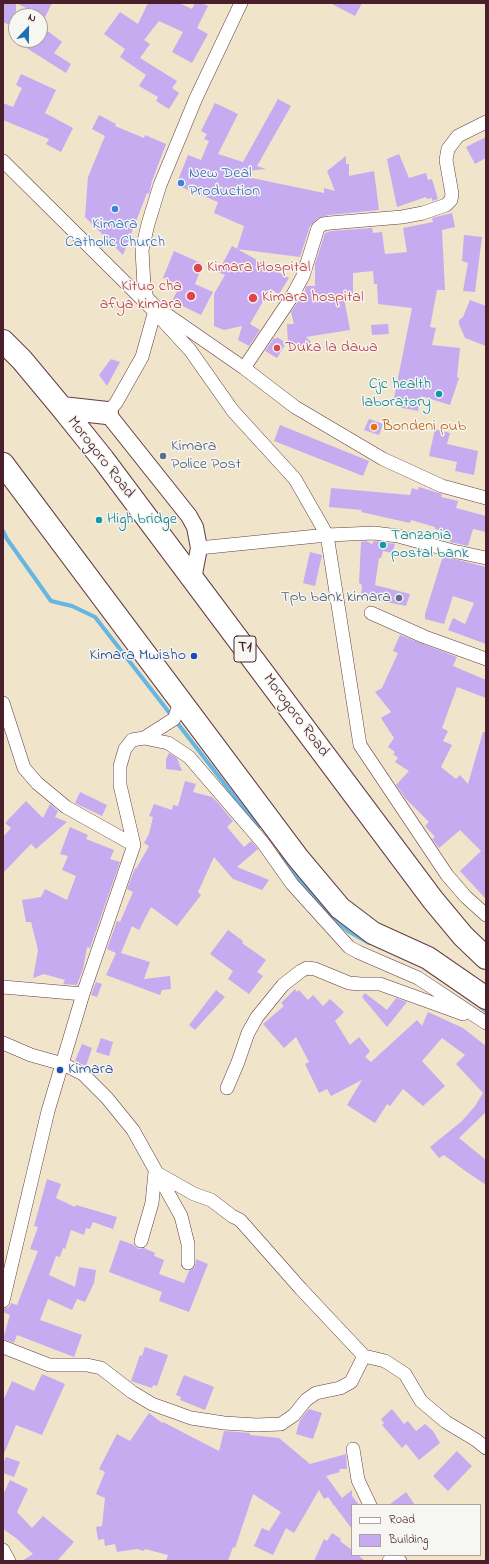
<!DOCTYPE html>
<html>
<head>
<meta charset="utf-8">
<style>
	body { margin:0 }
	#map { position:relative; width:489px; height:1564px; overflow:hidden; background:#f0e4ca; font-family:"Indie Flower",sans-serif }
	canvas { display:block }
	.frame { position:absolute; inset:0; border:4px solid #4a1f2b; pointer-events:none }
	.legend { position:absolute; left:351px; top:1504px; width:130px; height:52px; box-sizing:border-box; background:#f6f6f2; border:1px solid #b1a0a2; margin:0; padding:5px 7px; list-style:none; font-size:12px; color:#4a1f2b }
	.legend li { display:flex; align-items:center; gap:8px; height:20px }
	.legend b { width:20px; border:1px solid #b1a0a2 }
	.north { position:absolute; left:8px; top:8px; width:40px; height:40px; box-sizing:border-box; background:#f6f6f2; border:1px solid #b1a0a2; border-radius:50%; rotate:22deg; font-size:11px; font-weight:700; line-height:16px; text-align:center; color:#4a1f2b }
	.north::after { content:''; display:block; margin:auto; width:14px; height:18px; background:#1f6fb2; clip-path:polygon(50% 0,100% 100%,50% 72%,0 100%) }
</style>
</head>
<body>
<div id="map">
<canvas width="489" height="1564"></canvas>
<div class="frame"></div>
<ul class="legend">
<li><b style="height:5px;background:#fff"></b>Road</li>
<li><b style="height:11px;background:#c6abf0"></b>Building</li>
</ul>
<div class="north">N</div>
</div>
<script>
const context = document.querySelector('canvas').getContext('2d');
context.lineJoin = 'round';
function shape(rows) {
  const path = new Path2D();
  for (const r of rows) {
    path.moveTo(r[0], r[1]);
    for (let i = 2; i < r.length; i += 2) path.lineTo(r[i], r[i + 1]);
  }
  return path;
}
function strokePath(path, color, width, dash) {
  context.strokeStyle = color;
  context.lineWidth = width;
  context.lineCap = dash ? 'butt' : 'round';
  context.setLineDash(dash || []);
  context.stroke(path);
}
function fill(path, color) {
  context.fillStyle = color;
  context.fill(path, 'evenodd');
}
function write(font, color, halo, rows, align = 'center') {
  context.font = font + ' "Indie Flower",sans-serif';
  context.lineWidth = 3;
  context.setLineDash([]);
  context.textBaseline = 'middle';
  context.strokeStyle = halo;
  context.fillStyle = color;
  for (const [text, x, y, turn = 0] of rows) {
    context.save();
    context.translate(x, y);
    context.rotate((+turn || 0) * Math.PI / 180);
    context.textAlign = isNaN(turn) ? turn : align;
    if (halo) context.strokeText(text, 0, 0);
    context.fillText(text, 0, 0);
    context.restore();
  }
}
const stream = shape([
	[3,531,7,539,51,601,72,606,95,617,258,827],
	[279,855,325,910,348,931,369,943],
	[477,1004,486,1011]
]);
const building = shape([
	[3,3,16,3,16,28,3,22],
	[16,3,52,3,45,17],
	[148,3,179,3,192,9,195,3,202,3,208,6,197,28,208,34,192,63,172,52,183,32,159,21,144,40,150,44,140,58,177,81,172,88,179,93,169,109,156,101,158,97,139,86,146,75,120,57,125,49,104,34,120,12,138,24],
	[330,3,362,3,355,16],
	[40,25,62,42,54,53,71,64,66,73,14,40,40,40],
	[21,74,56,90,45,113,73,128,61,152,46,144,49,139,3,120,3,103,13,107,22,88,16,85],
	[278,99,291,106,257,166,266,169,228,173,324,193,324,188,335,191,327,171,346,156,346,164,349,164,349,176,374,171,379,210,329,215,318,218,310,226,300,257,237,249,244,226,214,213,218,202,176,185,188,155,201,160,209,141,204,139,207,134,201,131,215,103,238,114,218,154,243,162],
	[99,115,116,124,115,126,144,138,145,135,166,144,152,181,149,194,147,193,123,255,85,217,88,177,105,136,92,129],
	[486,137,486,158,475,164,466,147],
	[399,154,409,178,426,173,428,180,432,179,438,199,432,201,432,198,427,199,426,197,397,207,387,159],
	[452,213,455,227,442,230,445,290,437,290,430,327,436,328,432,345,460,348,457,377,459,378,450,405,421,396,418,411,398,407,400,399,394,398,412,308,378,304,377,284,374,284,373,271,353,273,353,298,344,298,350,330,306,337,314,345,288,346,287,324,294,324,291,312,300,299,306,299,305,288,307,286,315,286,315,264,325,233,331,231,372,228,373,233,382,232,385,254,407,252,403,228,433,222,432,218],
	[464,235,482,237,475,292,463,291,468,263,462,261],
	[232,246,289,278,279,294,270,289,250,324,260,330,249,346,238,340,242,326,224,330,214,326,214,294,225,275,218,272],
	[174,251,203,264,195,284,213,292,201,315,172,301,180,285,163,278],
	[470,300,486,306,486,346,465,338,459,324,459,320,463,317],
	[388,324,389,334,372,335,371,325],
	[277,337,286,343,277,358,265,351,274,338,276,339],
	[111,359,120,362,107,386,99,375],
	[369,419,383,424,379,435,364,430],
	[280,425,369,461,363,476,274,441],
	[435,429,450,433,447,444,478,451,474,475,455,471,457,462,429,456],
	[419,487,442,494,441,497,458,501,456,508,486,516,486,532,473,529,468,546,450,542,452,533,435,529,435,527,411,520,410,523,361,512,362,510,329,507,331,488,410,495,412,488,418,490],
	[366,541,372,544,374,541,395,544,392,553,383,551,381,558,379,558,375,585,410,594,406,606,361,597,362,585,359,583,361,542],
	[310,552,322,555,315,586,303,583],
	[443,556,486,567,486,644,448,630,453,618,465,624,474,603,453,596,444,624,425,619,425,614],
	[400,635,457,657,453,666,486,680,486,698,457,687,442,728,448,731,443,741,452,745,441,767,456,779,460,775,468,784,483,732,486,732,486,899,460,871,481,851,460,830,439,848,432,839,435,837,425,826,429,822,406,799,396,785,409,771,395,762,398,758,393,754,395,752,388,747,394,738,381,718,391,712,375,692,382,688,398,653,393,651],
	[169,753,177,758,182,771,166,769,166,759],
	[185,781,196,784,193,792,212,797,218,803,233,821,227,827,244,847,251,841,258,849,237,867,269,880,262,890,233,879,214,857,198,892,201,895,177,926,151,907,139,930,132,926,121,953,150,962,144,979,170,976,171,989,162,990,160,995,106,975,116,953,107,949,117,921,120,922,133,892,127,889,135,868,136,869,149,846,144,843,149,834,153,817,149,816,154,804,172,810,173,805,178,806],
	[80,792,107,805,102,816,75,803],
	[26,801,43,818,50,804,58,811,55,817,67,822,36,849,31,844,3,873,3,837,11,828,5,823],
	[70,827,88,835,86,839,114,850,110,859,120,862,90,948,87,947,83,969,77,985,63,984,65,980,44,974,33,978,38,950,31,922,26,922,22,900,41,897,45,889,67,900,76,876,62,870,68,856,60,854],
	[228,930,243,941,242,943,266,960,257,972,263,976,249,994,228,979,233,971,210,954],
	[96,982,102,984,97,997,91,995],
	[295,989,297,992,299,990,308,1000,313,995,323,1006,330,999,344,1012,335,1021,350,1045,359,1037,370,1051,365,1057,371,1062,417,1020,422,1026,428,1012,463,1028,486,1046,486,1112,459,1138,486,1160,486,1185,464,1170,444,1155,439,1158,430,1147,462,1121,475,1106,483,1093,456,1064,465,1055,442,1038,422,1061,445,1086,423,1106,403,1089,390,1106,387,1104,375,1123,347,1105,362,1080,331,1096,327,1089,319,1093,305,1064,309,1062,296,1037,284,1048,263,1024,284,1006,281,1003],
	[216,990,225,997,195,1030,189,1025],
	[365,993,387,1010,396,998,407,1002,387,1027,362,997],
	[101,1038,113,1042,109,1056,96,1052],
	[82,1044,92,1048,86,1066,75,1061],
	[47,1179,61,1184,56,1198,75,1207,76,1205,117,1217,113,1229,93,1222,90,1229,86,1228,84,1235,71,1230,65,1249,63,1248,60,1257,56,1256,49,1275,75,1287,79,1267,96,1270,94,1283,85,1302,77,1299,72,1310,48,1299,40,1320,82,1335,74,1357,17,1335,14,1343,3,1339,10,1315,3,1312,3,1309,9,1307,11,1303,17,1305,38,1251,30,1249,38,1227,34,1226],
	[120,1240,134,1245,138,1249,144,1248,155,1253,154,1256,164,1260,159,1274,184,1283,189,1271,195,1267,196,1259,208,1264,189,1312,159,1301,162,1292,109,1272],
	[145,1347,168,1355,157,1386,153,1385,152,1388,131,1381,140,1355,142,1356],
	[42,1374,65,1384,42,1435,16,1425,3,1456,3,1401,12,1381,34,1391],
	[184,1375,214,1387,205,1410,180,1400,181,1397,176,1395],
	[309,1409,322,1413,313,1439,296,1434,300,1420],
	[392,1409,404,1424,408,1421,416,1431,425,1424,433,1431,440,1443,419,1460,406,1444,402,1448,382,1425,384,1423,381,1419],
	[149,1413,162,1423,163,1422,219,1451,224,1431,250,1433,250,1435,279,1438,310,1464,346,1454,347,1469,339,1469,340,1472,326,1476,342,1498,352,1490,352,1496,359,1505,352,1505,352,1529,334,1505,332,1505,333,1504,328,1497,324,1499,319,1490,294,1533,286,1528,273,1555,254,1546,262,1528,269,1531,281,1512,253,1494,235,1548,233,1547,228,1561,166,1561,168,1555,145,1549,144,1551,137,1549,117,1552,115,1544,105,1546,104,1539,98,1540,96,1527,102,1526,105,1498,96,1494,105,1472,99,1469,117,1434,130,1441],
	[457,1451,472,1466,448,1491,433,1476],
	[6,1457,20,1462,14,1477,3,1473,3,1463],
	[10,1480,28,1489,17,1512,32,1528,43,1516,74,1542,57,1561,22,1561,33,1554,16,1538,3,1529,3,1495],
	[406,1492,415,1505,389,1505],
	[332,1533,341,1539,340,1541,352,1550,352,1555,358,1555,365,1561,314,1561,324,1539,327,1541]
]);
const minor = shape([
	[241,3,196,98,160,185,148,224,142,250,144,286,147,298,156,307,244,368,295,407,383,459,442,486,486,498],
	[3,161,155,312,190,350,233,411,295,479,327,535,360,745,447,875,466,897,486,915],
	[244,368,291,298,303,276,318,228,323,224,330,223,402,217,423,213,446,205,451,200,452,194,446,160,448,149,458,136,486,122],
	[107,413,116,403,142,357,156,307],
	[199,548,327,535,374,533,398,536,453,551,486,558],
	[371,613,425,637,486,659],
	[3,703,24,768,37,783,66,807,134,845],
	[144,738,168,743,189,757,263,843,292,884,349,947,358,952,418,978,486,1023],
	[3,987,83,994],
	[3,1043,31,1055,63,1064,83,1074,107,1098,133,1130,181,1216,188,1244,188,1263],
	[227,1088,238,1062,248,1033,257,1017,283,985,301,971,307,968,315,969,349,983,361,984,380,984,463,1014],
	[3,1301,48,1111,83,994,134,845,120,785,120,766,125,749,132,740,144,738,174,719,181,701],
	[3,1347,49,1365,87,1365,101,1368,132,1392,152,1404,191,1418,224,1423,256,1425,281,1424,294,1415,306,1400,316,1393,340,1388,351,1382,364,1356,301,1289,240,1220,232,1216,211,1200,194,1194,155,1172,152,1203,141,1241],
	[364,1356,385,1361,405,1374,421,1401,446,1422,476,1440,486,1448],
	[353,1449,358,1480,370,1505],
	[3,1550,9,1561],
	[389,1561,395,1557,400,1561]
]);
const tertiary = shape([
	[107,413,189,516,195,527,199,548,193,579]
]);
const trunk = shape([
	[3,341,22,360,62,408,103,459,433,900,463,936,486,958],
	[62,408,107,413],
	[3,464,298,858,340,908,373,933,428,958,486,998]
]);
const markers = [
	[181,183,4,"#3f7fe0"],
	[115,209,4,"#3f7fe0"],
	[198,268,5,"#e0444e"],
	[191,296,5,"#e0444e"],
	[253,298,5,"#e0444e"],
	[277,348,4,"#e0444e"],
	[439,394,4,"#0f9aa8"],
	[374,427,4,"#e8710a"],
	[163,456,4,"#5c6f8a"],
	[99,520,4,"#0f9aa8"],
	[383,545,4,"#0f9aa8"],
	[399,598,4,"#5c6f8a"],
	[194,656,4,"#1a4fb4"],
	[60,1070,4,"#1a4fb4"]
];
const shields = [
	[245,649,22]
];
const shieldNames = [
	["T1",245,649]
];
const shopNames = [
	["New Deal",189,174],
	["Production",189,192],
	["Kimara",115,225,"center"],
	["Catholic Church",115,243,"center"]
];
const healthNames = [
	["Kimara Hospital",207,268],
	["Kituo cha",182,287,"right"],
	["afya kimara",182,305,"right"],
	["Kimara hospital",262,298],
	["Duka la dawa",285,348]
];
const cultureNames = [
	["Cjc health",431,385,"right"],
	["laboratory",431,403,"right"],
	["High bridge",107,520],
	["Tanzania",391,536],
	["postal bank",391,554]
];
const foodNames = [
	["Bondeni pub",382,427]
];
const serviceNames = [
	["Kimara",171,447],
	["Police Post",171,465],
	["Tpb bank kimara",391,598,"right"]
];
const streetNames = [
	["Morogoro Road",100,458,52],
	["Morogoro Road",295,716,53]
];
const transitNames = [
	["Kimara Mwisho",186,656],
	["Kimara",68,1070,"left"]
];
strokePath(stream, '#67b5e1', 4);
fill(building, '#c6abf0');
strokePath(minor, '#633d43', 14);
strokePath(tertiary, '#633d43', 18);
strokePath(trunk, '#633d43', 24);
strokePath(minor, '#fff', 13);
strokePath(tertiary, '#fff', 16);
strokePath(trunk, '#fff', 22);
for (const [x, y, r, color] of markers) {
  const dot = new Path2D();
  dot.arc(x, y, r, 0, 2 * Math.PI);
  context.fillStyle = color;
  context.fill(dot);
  strokePath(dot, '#f6f6f2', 1.5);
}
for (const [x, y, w] of shields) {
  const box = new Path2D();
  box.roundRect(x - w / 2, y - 13, w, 26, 3);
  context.fillStyle = '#f6f6f2';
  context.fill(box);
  strokePath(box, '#4a1f2b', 1);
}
write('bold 15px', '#4a1f2b', null, shieldNames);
write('16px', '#366cbe', '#f6f6f2', shopNames, 'left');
write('16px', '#be3a42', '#f6f6f2', healthNames, 'left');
write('16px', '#0d838f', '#f6f6f2', cultureNames, 'left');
write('16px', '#c56008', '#f6f6f2', foodNames, 'left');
write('16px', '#4e5e75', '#f6f6f2', serviceNames, 'left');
write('16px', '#4a1f2b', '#f6f6f2', streetNames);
write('16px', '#164399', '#f6f6f2', transitNames, 'right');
</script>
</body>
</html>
